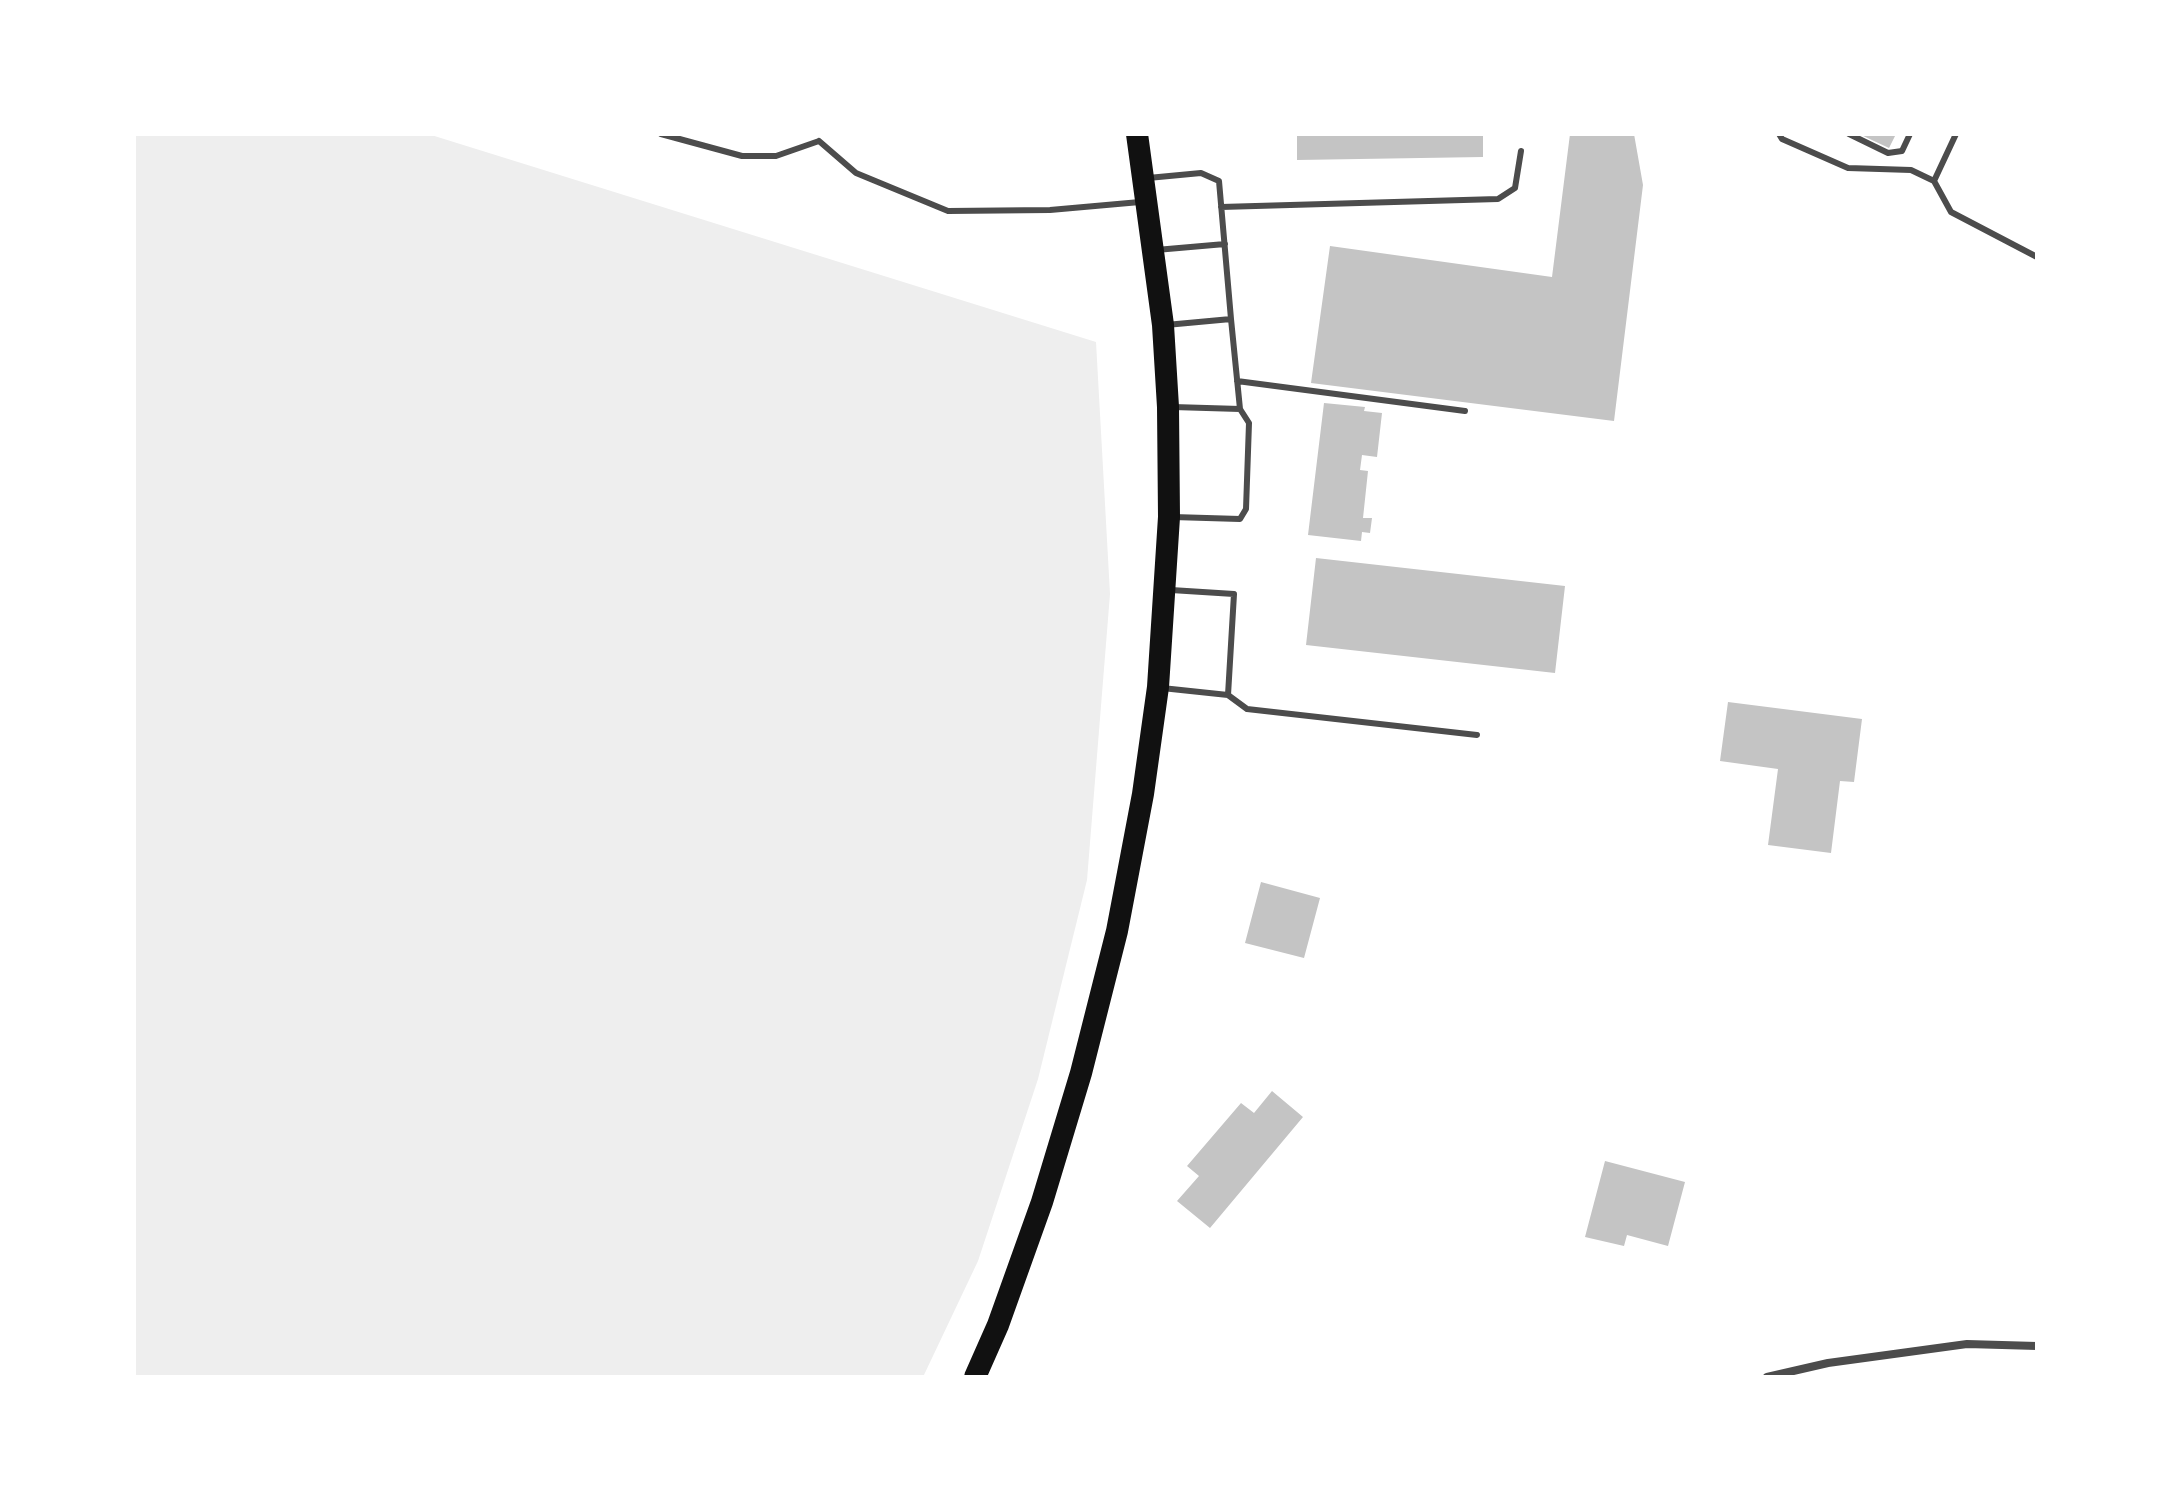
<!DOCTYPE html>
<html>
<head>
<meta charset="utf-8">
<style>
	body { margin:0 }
	#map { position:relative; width:2171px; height:1511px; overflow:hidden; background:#fff; font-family:"Alegreya Sans",sans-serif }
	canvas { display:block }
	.frame { position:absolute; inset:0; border:136px solid #fff; pointer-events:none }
</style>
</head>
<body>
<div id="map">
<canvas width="2171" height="1511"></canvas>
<div class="frame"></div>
</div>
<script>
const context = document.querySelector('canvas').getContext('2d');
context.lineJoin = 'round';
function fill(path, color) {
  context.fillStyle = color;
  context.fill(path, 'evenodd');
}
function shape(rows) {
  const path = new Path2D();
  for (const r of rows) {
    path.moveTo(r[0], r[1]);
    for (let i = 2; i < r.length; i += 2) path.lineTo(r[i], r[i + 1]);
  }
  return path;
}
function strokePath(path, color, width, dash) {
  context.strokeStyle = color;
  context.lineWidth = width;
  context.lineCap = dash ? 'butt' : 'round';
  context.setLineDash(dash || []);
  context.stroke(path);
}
const green = shape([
	[134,134,428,134,1096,342,1110,594,1087,880,1038,1079,978,1261,923,1377,134,1377]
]);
const building = shape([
	[1297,134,1483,134,1483,157,1297,160],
	[1570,134,1634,134,1643,185,1614,421,1311,383,1330,246,1552,277],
	[1859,134,1896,134,1889,148],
	[1324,403,1365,407,1364,411,1382,413,1377,457,1362,455,1360,470,1368,471,1363,518,1372,518,1370,533,1362,532,1361,541,1308,535],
	[1316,558,1565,586,1555,673,1306,645],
	[1728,702,1862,719,1854,782,1840,781,1831,853,1768,845,1778,769,1720,761],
	[1261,882,1320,898,1304,958,1245,943],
	[1272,1091,1303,1117,1210,1228,1177,1201,1199,1176,1187,1166,1241,1103,1254,1113],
	[1605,1161,1685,1182,1668,1246,1627,1235,1624,1246,1585,1237]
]);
const service = shape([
	[661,134,742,156,776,156,819,141],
	[1779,134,1782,139,1848,168,1911,170,1934,181,1956,134],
	[1849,134,1888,153,1902,151,1910,134],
	[819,141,856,173,948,211,1050,210,1140,202],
	[1148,178,1201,173,1219,181,1231,319,1166,325],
	[1934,181,1951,212,2037,257],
	[1221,207,1498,199,1515,188,1521,151],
	[1156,250,1225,244],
	[1231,319,1240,409],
	[1237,381,1465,411],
	[1173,407,1240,409,1249,423,1246,509,1240,519,1173,517],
	[1171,590,1234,594,1228,695],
	[1162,688,1228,695,1247,709,1477,735]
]);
const minor = shape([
	[1767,1377,1828,1363,1967,1344,2037,1346]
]);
const trunk = shape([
	[975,1377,998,1325,1042,1202,1081,1073,1117,931,1143,794,1158,687,1169,517,1168,407,1163,325,1137,134]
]);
fill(green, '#eee');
fill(building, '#c4c4c4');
strokePath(service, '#4c4c4c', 6);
strokePath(minor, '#4c4c4c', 8);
strokePath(trunk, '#111', 22);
</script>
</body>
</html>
